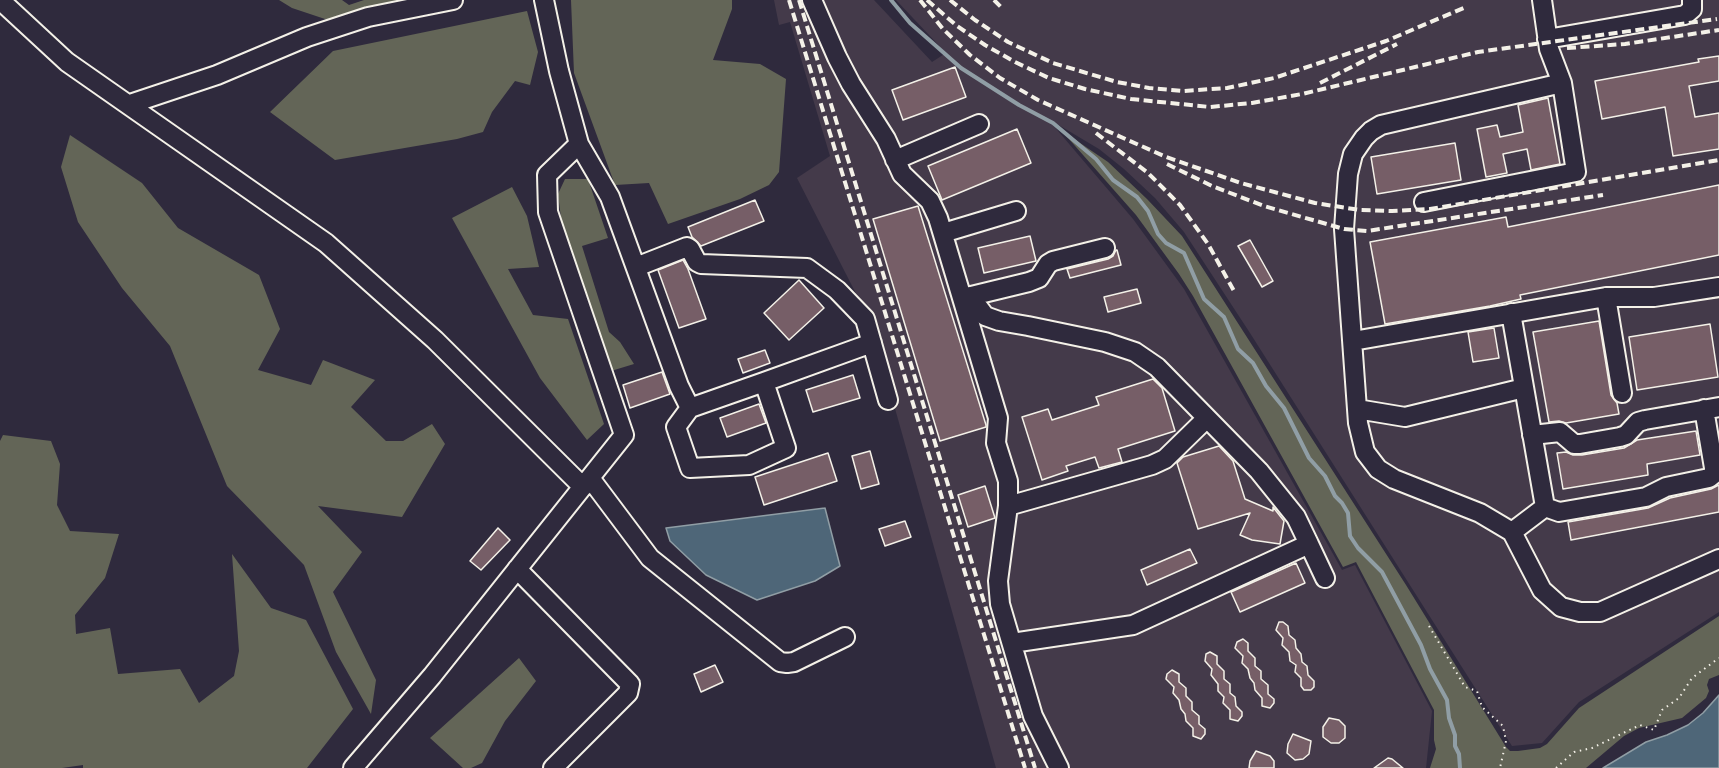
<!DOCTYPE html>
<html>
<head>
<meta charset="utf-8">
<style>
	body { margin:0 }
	canvas { display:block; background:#2f2a3d }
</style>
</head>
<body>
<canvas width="1719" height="768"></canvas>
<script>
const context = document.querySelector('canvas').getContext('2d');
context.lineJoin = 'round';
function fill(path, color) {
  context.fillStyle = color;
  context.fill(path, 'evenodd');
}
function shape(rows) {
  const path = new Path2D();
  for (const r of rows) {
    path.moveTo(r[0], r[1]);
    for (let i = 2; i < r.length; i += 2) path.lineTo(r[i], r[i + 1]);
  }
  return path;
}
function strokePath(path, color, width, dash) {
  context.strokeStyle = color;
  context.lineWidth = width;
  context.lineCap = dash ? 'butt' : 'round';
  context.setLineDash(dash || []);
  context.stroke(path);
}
const built = shape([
	[774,0,874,0,932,62,946,53,896,0,1719,0,1719,612,1579,702,1542,743,1512,746,1250,333,1184,232,1155,198,1124,169,1099,149,1047,118,1133,219,1184,289,1342,570,1355,565,1432,711,1426,768,996,768,871,323,797,178,830,156,790,22,779,25]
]);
const green = shape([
	[279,0,342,0,349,5,364,0,419,0,331,21,292,8],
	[571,0,732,0,732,9,713,60,760,64,786,79,779,172,769,185,740,199,668,224,649,183,615,185,574,73],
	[527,11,538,52,530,85,515,81,492,112,483,132,457,139,335,160,270,112,333,51],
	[1061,130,1108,162,1147,199,1182,236,1406,585,1506,747,1510,751,1518,751,1540,748,1547,744,1579,708,1719,616,1719,675,1709,679,1707,685,1709,691,1706,698,1682,718,1639,728,1624,736,1586,768,1430,768,1436,749,1434,740,1434,710,1356,562,1343,567,1193,296,1179,274,1136,215],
	[70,135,142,183,178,228,259,275,280,329,258,370,311,385,323,360,375,380,351,407,386,441,403,441,432,424,445,444,402,517,318,506,362,552,333,592,376,680,371,714,336,652,304,565,227,486,170,346,122,288,78,222,61,167],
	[565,179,588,179,608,238,582,246,609,332,620,342,634,364,611,371,561,218,558,194],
	[512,187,527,216,539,267,508,269,533,315,568,319,604,424,587,440,540,378,452,218],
	[3,435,51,441,60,464,57,505,70,531,119,534,105,578,75,615,76,634,110,628,118,674,180,669,199,703,234,676,239,651,232,554,271,608,306,620,353,709,307,768,83,768,83,765,62,768,0,768,0,441],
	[519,658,536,681,505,721,482,763,471,768,463,768,430,738]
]);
const water = shape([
	[825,508,840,566,815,581,757,600,706,575,670,541,666,528,825,508],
	[1719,695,1719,768,1603,768,1646,742,1667,735,1688,725,1703,713,1719,695]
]);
const stream = shape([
	[891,0,910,23,961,68,1019,105,1053,123,1096,159,1113,180,1137,197,1148,211,1158,234,1166,243,1184,253,1204,299,1224,317,1238,349,1253,363,1266,386,1284,408,1309,458,1325,476,1335,496,1342,503,1348,513,1350,536,1358,548,1382,572,1421,645,1430,669,1447,700,1449,718,1455,735,1455,746,1459,754,1460,768]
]);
const building = shape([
	[1719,56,1719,81,1689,86,1695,117,1719,113,1719,149,1673,156,1665,107,1602,119,1595,81,1699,62,1698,59,1719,56],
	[955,67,966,97,903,120,892,90,955,67],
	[1548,98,1560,164,1531,170,1527,149,1503,154,1507,173,1486,177,1477,129,1497,125,1500,137,1523,132,1518,105,1548,98],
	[1017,129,1031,163,942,200,928,166,1017,129],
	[1455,143,1461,180,1377,194,1371,157,1455,143],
	[1719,185,1719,255,1520,295,1521,299,1490,306,1385,324,1370,242,1506,217,1508,227,1719,185],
	[755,200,764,221,701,246,692,237,688,227,755,200],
	[918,206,986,425,986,427,940,441,873,219,918,206],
	[1030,236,1036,261,984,273,978,248,1030,236],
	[1250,240,1273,281,1262,287,1238,246,1250,240],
	[1116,250,1117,250,1121,265,1070,278,1067,269,1108,259,1113,256,1116,250],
	[683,260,688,269,706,319,679,328,658,270,683,260],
	[799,280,824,308,789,340,764,313,799,280],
	[1137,289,1141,303,1108,312,1104,297,1137,289],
	[1599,321,1611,395,1617,403,1619,414,1566,423,1559,421,1549,422,1533,332,1599,321],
	[1710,324,1718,377,1637,390,1629,337,1710,324],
	[1494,328,1499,358,1473,362,1468,332,1494,328],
	[765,350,770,363,743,373,738,359,765,350],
	[662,372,670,394,630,408,623,385,662,372],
	[853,375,860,398,813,412,806,390,853,375],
	[1153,379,1162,388,1175,431,1118,449,1122,462,1099,468,1095,457,1066,466,1068,471,1042,480,1022,417,1048,409,1052,420,1099,405,1096,397,1153,379],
	[759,404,766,423,727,437,720,418,759,404],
	[1696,431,1700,455,1647,464,1648,475,1563,489,1557,453,1566,452,1573,455,1582,455,1624,448,1637,440,1696,431],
	[1219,446,1233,461,1245,499,1273,511,1273,507,1284,521,1280,544,1252,540,1240,535,1250,513,1198,529,1177,463,1183,457,1219,446],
	[870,451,879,484,861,489,852,456,870,451],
	[828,453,837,481,764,505,755,477,828,453],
	[1719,485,1719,512,1571,540,1568,522,1648,508,1670,498,1711,489,1719,485],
	[985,486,995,518,968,527,958,495,985,486],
	[905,521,911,537,885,546,879,529,905,521],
	[498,528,510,540,481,570,470,561,498,528],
	[1190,549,1197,563,1147,585,1141,570,1190,549],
	[1296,563,1305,583,1240,612,1231,592,1296,563],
	[1279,622,1283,622,1288,626,1289,635,1295,640,1296,648,1301,654,1302,662,1307,666,1308,675,1314,681,1314,687,1311,690,1304,690,1301,686,1301,678,1295,672,1296,665,1290,661,1289,652,1282,645,1283,638,1276,630,1279,622],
	[1243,639,1248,643,1248,651,1255,658,1255,666,1261,671,1261,679,1268,685,1268,694,1274,699,1274,703,1270,708,1262,706,1262,698,1255,690,1254,683,1250,678,1248,669,1242,663,1243,656,1235,648,1237,642,1243,639],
	[1210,652,1217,656,1217,664,1224,671,1224,679,1230,684,1230,693,1235,697,1236,706,1242,712,1242,716,1238,721,1230,719,1230,710,1223,703,1224,697,1218,691,1218,684,1211,675,1212,669,1205,661,1206,654,1210,652],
	[715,665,723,682,701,692,694,674,715,665],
	[1172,670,1179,674,1179,682,1186,688,1186,696,1192,702,1192,710,1199,716,1199,724,1205,729,1205,734,1201,739,1193,736,1193,728,1186,721,1185,714,1181,709,1179,700,1173,693,1174,687,1166,679,1167,674,1172,670],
	[1329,718,1339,720,1345,726,1345,738,1339,743,1331,743,1323,737,1323,727,1329,718],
	[1293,734,1311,741,1309,754,1303,759,1295,760,1287,753,1288,744,1293,734],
	[1256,751,1270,756,1274,761,1274,768,1249,768,1250,761,1256,751],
	[1388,758,1392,759,1403,768,1374,768,1388,758]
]);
const path = shape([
	[1429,626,1465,687,1477,691,1482,707,1503,726,1506,741,1500,768],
	[1556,768,1574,752,1592,748,1640,725,1654,730,1662,710,1679,698,1692,678,1719,658]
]);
const minor = shape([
	[0,0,67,62,326,243,435,340,583,487],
	[544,0,559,71,579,144,610,197,679,386,690,408],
	[812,0,837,57,851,84,886,139,902,174,930,201,938,218,998,418,996,443,1008,481,1008,506,998,581,1000,604,1033,716,1059,768],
	[1547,39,1685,15,1692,9,1692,0],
	[1562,83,1381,125,1371,131,1364,138,1353,154,1348,174,1344,229,1358,423,1365,452,1378,469,1394,479,1480,513,1512,532,1542,590,1561,607,1580,612,1600,612,1719,559],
	[130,104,217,75,307,37,368,17,453,0],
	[895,160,979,124],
	[1424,202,1576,172,1562,83,1549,49,1542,0],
	[943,233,1016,211],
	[636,267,687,247,690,249,697,262,701,264,807,268,837,290,865,319,888,400],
	[970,296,985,316,999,321,1028,326,1105,342,1135,352,1157,367,1259,471,1296,517,1309,544,1133,625,1012,643],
	[1606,297,1622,393],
	[963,298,1029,282,1039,278,1048,264,1053,261,1105,248],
	[1511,313,1545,507,1512,532],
	[1353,341,1606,297,1654,297,1719,287],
	[764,382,786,448,749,465,690,468,676,427,690,408,764,382,872,343],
	[1357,409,1405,417,1524,388],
	[1532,435,1560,432,1574,444,1580,444,1620,437,1626,435,1638,422,1645,420,1719,407],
	[590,478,650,558,780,662,787,663,794,662,845,637],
	[1008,506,1152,465,1165,459,1207,418],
	[1545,507,1559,512,1646,497,1666,487,1709,478,1714,474,1714,468,1704,409],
	[1309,544,1325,578],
	[517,569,630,684,628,693,553,768],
	[353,768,432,676,624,435,548,212,547,175,579,144]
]);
const rail = shape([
	[789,0,1025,768],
	[799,0,1035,768],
	[920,0,943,29,970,55,1000,78,1038,100,1166,157,1241,183,1315,203,1360,210,1392,211,1430,209,1719,160],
	[927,0,957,26,985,45,1015,62,1049,78,1085,89,1131,99,1210,107,1252,103,1302,94,1478,52,1717,19],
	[950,0,975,20,1008,42,1053,63,1117,82,1149,88,1183,91,1227,88,1274,78,1386,41,1466,7],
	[994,0,1003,9],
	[1567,48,1625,44,1719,30],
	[1320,83,1397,44],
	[1096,133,1148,173,1180,205,1208,244,1234,291],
	[1167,164,1212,186,1264,206,1344,229,1367,231,1603,195]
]);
fill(built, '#443a4a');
fill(green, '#636557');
fill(water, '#4e6678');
strokePath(water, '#909ea5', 1.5);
strokePath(stream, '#909ea5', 4);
fill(building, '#765e67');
strokePath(building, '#f4f1e8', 1.5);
strokePath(minor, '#f4f1e8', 22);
strokePath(path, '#f4f1e8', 2, [1.5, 4.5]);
strokePath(minor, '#2f2a3d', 18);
strokePath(rail, '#f4f1e8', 4, [9, 4.5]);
</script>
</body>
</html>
